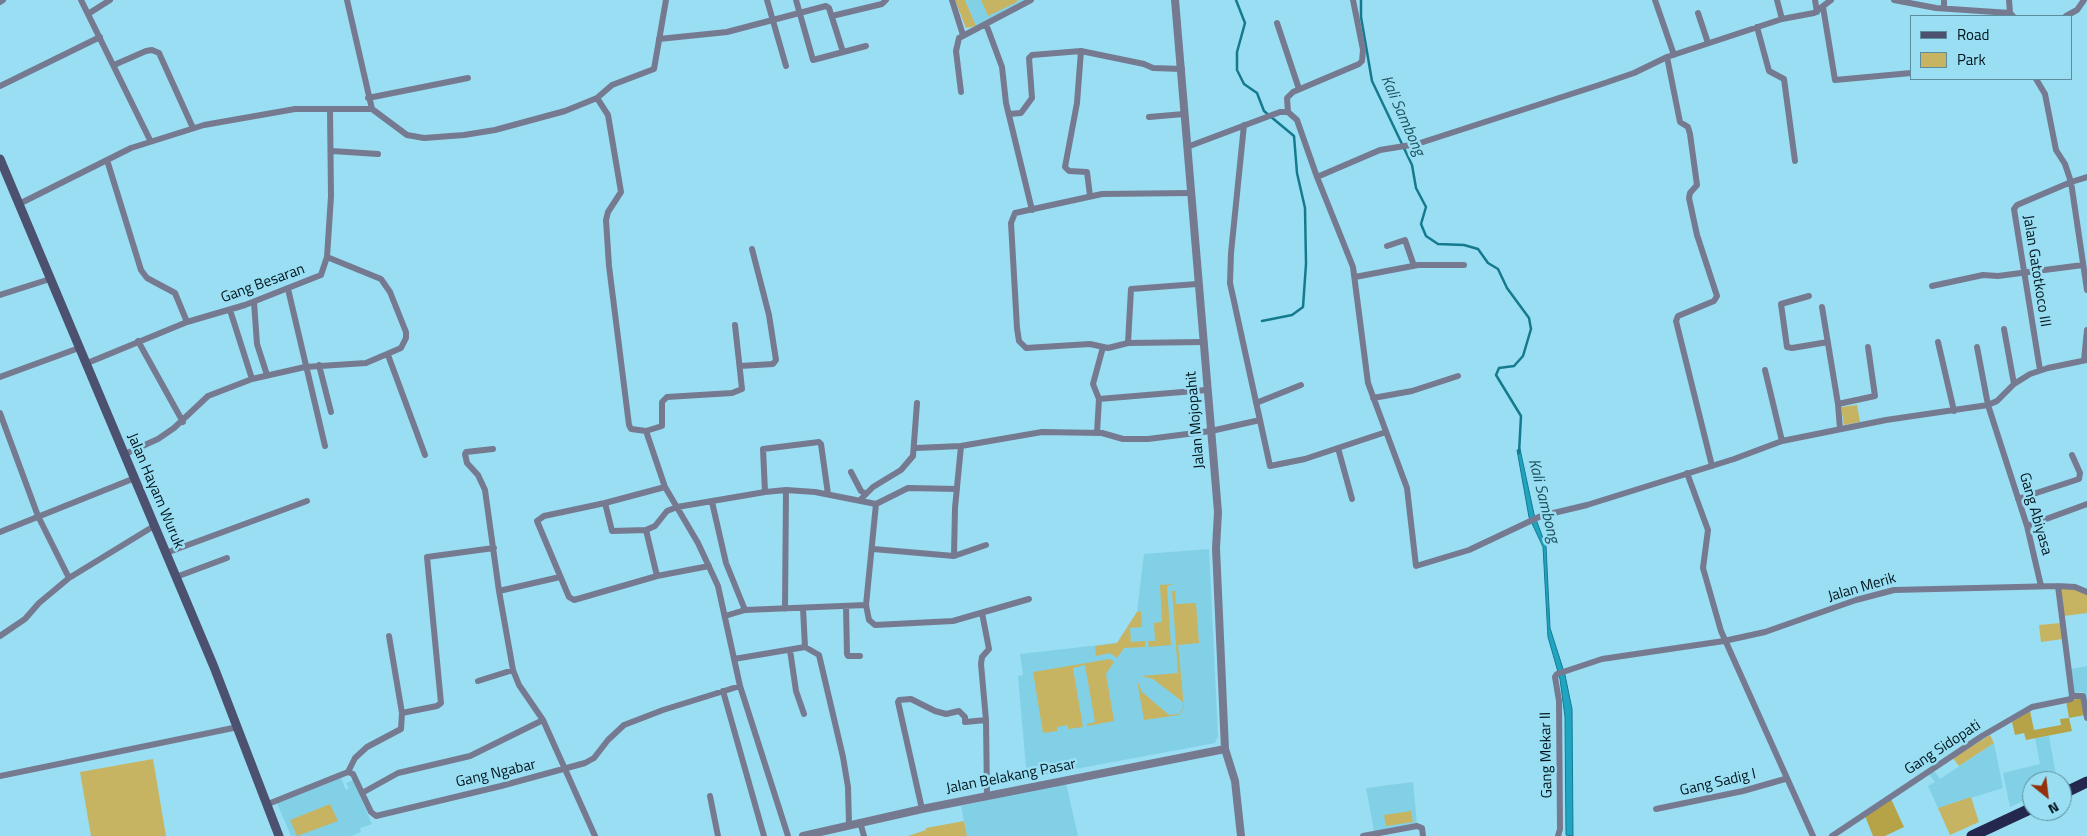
<!DOCTYPE html>
<html>
<head>
<meta charset="utf-8">
<style>
	body { margin:0 }
	#map { position:relative; width:2087px; height:836px; overflow:hidden; background:#99def2; font-family:"Titillium Web",sans-serif }
	canvas { display:block }
	.legend { position:absolute; left:1910px; top:15px; width:162px; height:65px; box-sizing:border-box; background:#99def2; border:1px solid #5c8d9c; margin:0; padding:6px 9px; list-style:none; font-size:15px; color:#00141b }
	.legend li { display:flex; align-items:center; gap:10px; height:25px }
	.legend b { width:25px; border:1px solid #5c8d9c }
	.north { position:absolute; left:2022px; top:771px; width:50px; height:50px; box-sizing:border-box; background:#99def2; border:1px solid #5c8d9c; border-radius:50%; rotate:151deg; font-size:14px; font-weight:700; line-height:20px; text-align:center; color:#00141b }
	.north::after { content:''; display:block; margin:auto; width:18px; height:22px; background:#952f0b; clip-path:polygon(50% 0,100% 100%,50% 72%,0 100%) }
</style>
</head>
<body>
<div id="map">
<canvas width="2087" height="836"></canvas>
<ul class="legend">
<li><b style="height:6px;background:#4c5170"></b>Road</li>
<li><b style="height:14px;background:#c7b463"></b>Park</li>
</ul>
<div class="north">N</div>
</div>
<script>
const context = document.querySelector('canvas').getContext('2d');
context.lineJoin = 'round';
function fill(path, color) {
  context.fillStyle = color;
  context.fill(path, 'evenodd');
}
function shape(rows) {
  const path = new Path2D();
  for (const r of rows) {
    path.moveTo(r[0], r[1]);
    for (let i = 2; i < r.length; i += 2) path.lineTo(r[i], r[i + 1]);
  }
  return path;
}
function strokePath(path, color, width, dash) {
  context.strokeStyle = color;
  context.lineWidth = width;
  context.lineCap = dash ? 'butt' : 'round';
  context.setLineDash(dash || []);
  context.stroke(path);
}
function write(font, color, halo, rows, align = 'center') {
  context.font = font + ' "Titillium Web",sans-serif';
  context.lineWidth = 5;
  context.setLineDash([]);
  context.textBaseline = 'middle';
  context.strokeStyle = halo;
  context.fillStyle = color;
  for (const [text, x, y, turn = 0] of rows) {
    context.save();
    context.translate(x, y);
    context.rotate((+turn || 0) * Math.PI / 180);
    context.textAlign = isNaN(turn) ? turn : align;
    if (halo) context.strokeText(text, 0, 0);
    context.fillText(text, 0, 0);
    context.restore();
  }
}
const built = shape([
	[965,0,1027,0,976,26],
	[1209,549,1218,736,1215,743,1027,778,1018,676,1023,675,1020,654,1117,643,1137,612,1144,554],
	[2087,666,2087,708,2084,692,2074,693,2071,669],
	[2049,736,2057,781,2032,781,2032,797,2010,807,2003,773,2040,764,2035,738],
	[1994,743,2003,788,1938,808,1928,786,1935,782,1929,774,1934,771,1940,779],
	[341,778,346,790,349,788,346,783,353,780,372,824,360,828,361,832,351,836,291,836,277,803],
	[1413,782,1417,824,1374,831,1366,788],
	[1066,783,1078,836,967,836,961,806]
]);
const green = shape([
	[955,0,965,0,976,26,966,28],
	[981,0,1017,0,1017,2,988,16],
	[1857,405,1860,422,1844,425,1841,407],
	[1175,584,1167,586,1171,645,1149,647,1148,641,1155,641,1154,623,1162,622,1160,585],
	[2061,588,2078,590,2087,595,2087,613,2064,616],
	[1172,591,1175,591,1176,604,1196,603,1199,643,1178,645,1184,708,1179,715,1144,720,1137,680,1142,692,1169,715,1179,714,1183,708,1183,702,1153,679,1141,676,1178,673],
	[1141,611,1142,627,1130,628,1131,642,1145,641,1145,647,1124,648,1117,658,1110,653,1096,656,1095,646,1117,643,1137,612],
	[2061,623,2063,639,2041,642,2039,625],
	[1110,659,1114,662,1106,674,1114,721,1087,726,1087,724,1095,722,1085,665,1073,668,1083,727,1068,729,1068,725,1057,727,1057,731,1043,733,1033,672],
	[1990,735,1994,743,1959,766,1953,758],
	[153,759,166,836,91,836,80,772],
	[1971,797,1979,822,1950,835,1938,808],
	[330,804,338,821,297,836,290,820],
	[1411,811,1413,822,1386,826,1384,815],
	[964,821,967,836,908,836,926,830,926,828]
]);
const forest = shape([
	[2082,698,2085,715,2069,718,2072,731,2026,740,2024,733,2015,735,2012,722,2030,711,2034,730,2061,725,2060,719,2069,718,2066,701],
	[1891,799,1904,827,1885,836,1873,836,1865,816]
]);
const water = shape([
	[1520,449,1534,514,1546,546,1550,628,1565,675,1572,709,1573,836,1566,835,1565,717,1560,679,1548,637,1543,547,1529,517,1517,450,1520,449]
]);
const stream = shape([
	[1236,0,1245,23,1237,52,1237,70,1244,84,1257,93,1264,111,1294,136,1297,173,1305,208,1306,264,1303,307,1292,315,1262,321],
	[1361,0,1361,17,1372,81,1412,165,1416,188,1426,207,1421,224,1426,236,1438,244,1464,245,1478,249,1488,263,1498,269,1507,288,1529,318,1531,329,1523,356,1514,366,1499,368,1496,375,1521,416,1519,453]
]);
const minor = shape([
	[81,0,150,140],
	[347,0,372,109],
	[767,0,786,66],
	[796,0,813,60,866,46],
	[952,0,963,35],
	[1655,0,1674,55],
	[1777,0,1782,19],
	[1815,0,1817,12],
	[1894,0,1936,8,2010,13,2013,16],
	[2009,0,2010,13],
	[0,2,3,0],
	[1823,7,1835,80,1911,73],
	[1944,8,1944,0],
	[1698,13,1708,43],
	[88,14,110,0],
	[832,16,882,4,886,0],
	[2066,16,2077,10,2084,0],
	[1277,23,1299,89],
	[986,24,1002,67,1006,103,1032,210],
	[1757,27,1769,71,1784,79,1795,161],
	[659,39,727,32,826,6,829,8,843,52],
	[1667,57,1680,122,1688,127,1690,134,1697,185,1690,193,1689,198,1697,235,1717,296,1714,301,1678,316,1676,321,1712,466],
	[114,65,146,51,152,50,159,53,193,128],
	[2036,79,2045,94,2056,150,2065,164,2071,182,2087,290],
	[0,86,100,37],
	[961,92,956,51,959,38,1031,0],
	[368,98,468,78],
	[597,98,608,115,621,192,608,212,606,220,609,266,629,425,631,429,646,431,665,487,698,543,718,586,740,686,788,836],
	[1288,112,1287,98,1293,92,1359,64,1362,61,1363,50,1353,0],
	[1009,114,1021,113,1032,98,1029,58,1032,55,1081,51],
	[1149,117,1184,114],
	[1244,125,1231,253,1230,283,1270,466,1305,459,1386,432],
	[1187,147,1280,112,1288,112,1297,120,1317,177,1353,267,1368,383,1407,488,1416,566,1469,550,1541,516,1587,505,1734,459,1782,441,1886,420,1988,405,1997,401,2014,384,2030,374,2048,368,2087,360],
	[332,151,378,154],
	[107,160,141,270,147,278,175,293,187,322],
	[1317,177,1380,150,1417,144,1599,85,1634,73,1667,57,1782,19,1814,13,1831,0],
	[1190,193,1102,194,1015,213,1011,223,1017,328,1019,341,1026,348,1090,344,1108,348,1128,343,1202,342],
	[1090,196,1087,172,1069,171,1065,167,1077,103,1081,51,1144,64,1153,68,1182,69],
	[19,204,131,148,204,125,295,109,372,109,407,135,424,138,464,135,495,130,565,111,597,98,612,85,654,69,666,0],
	[1387,246,1405,240,1414,266],
	[1355,277,1418,265,1464,265],
	[1932,286,1983,275,1998,276,2083,265],
	[288,289,325,446],
	[0,295,50,279],
	[1809,296,1781,304,1787,347,1792,348,1828,342],
	[254,302,257,344,267,375],
	[1822,307,1838,404,1840,429],
	[230,310,252,379],
	[2004,329,2014,384],
	[138,341,183,422],
	[1938,342,1954,411],
	[1128,343,1131,289,1197,284],
	[1977,347,1988,405,2027,526,2041,586],
	[388,355,425,455],
	[2084,360,2087,330],
	[85,364,187,322,245,305,321,275,327,257,331,196,330,109],
	[319,365,331,412],
	[740,366,773,364,776,360,769,315,752,249],
	[1765,370,1782,441],
	[2040,370,2014,209,2017,205,2071,182,2087,177],
	[0,377,79,348],
	[1373,398,1412,391,1458,376],
	[1099,399,1093,384,1103,347],
	[1256,403,1301,385],
	[1838,404,1875,396,1868,347],
	[0,413,38,516,69,578],
	[646,431,662,426,662,402,667,397,732,393,742,389,735,325],
	[1097,433,1099,399,1206,390],
	[916,448,961,446,1042,432,1102,433,1123,439,1148,439,1211,431,1260,420],
	[1338,448,1352,499],
	[493,449,466,452,465,454,467,463,478,475,485,490,499,591,560,577],
	[125,454,158,439,174,428,208,396,252,379,305,367,366,363,401,348,406,338,406,332,390,292,381,279,327,257],
	[851,472,861,491,866,494],
	[1687,473,1708,530,1703,568,1721,631,1813,836],
	[665,487,605,503,612,531,646,530,657,576,709,566],
	[765,492,763,449,819,442,821,444,828,494],
	[2018,499,2079,479,2080,473,2072,455],
	[860,500,873,487,901,470,913,456,917,403],
	[712,502,726,563,745,610],
	[605,503,544,516,537,521,569,597,574,600,657,576],
	[876,504,908,488,957,489],
	[2027,526,2087,504],
	[646,530,655,526,667,511,677,507,765,492,786,490,815,492,876,504,866,605,745,610,725,616],
	[0,532,135,478],
	[873,549,954,556,955,508,961,446],
	[166,553,307,501],
	[954,556,986,545],
	[176,577,227,558],
	[2058,586,2072,696,2083,696,2087,718],
	[499,591,513,670,519,685,543,720],
	[866,605,869,620,875,625,953,621,1029,599],
	[846,606,847,654,848,656,860,656],
	[803,608,805,647,819,655,843,757,848,787,849,824],
	[785,609,786,490],
	[982,613,989,649,982,657,981,664,986,720,987,796],
	[0,636,25,619,39,603,69,578,154,526],
	[389,636,402,713],
	[790,650,796,691,804,714],
	[734,659,805,647],
	[478,681,513,670],
	[723,691,764,836],
	[348,772,355,758,367,747,401,729,402,713,437,706,441,703,427,557,494,548],
	[0,776,238,727],
	[362,793,398,773,470,756,543,720,595,836],
	[710,796,718,836],
	[268,804,348,772,353,774,371,812,376,816,501,786,585,763,594,758,608,740,624,725,663,710,740,686],
	[922,809,898,702,899,700,911,699,935,711,946,714,959,711,965,717,965,722,986,720],
	[1656,809,1743,791,1785,779],
	[860,822,864,836],
	[1363,836,1417,826,1422,828,1423,836],
	[1558,836,1560,829,1559,701,1555,677,1557,674,1602,659,1724,641,1765,632,1856,600,1894,590,2058,586,2075,587,2087,592],
	[1832,836,1982,736,2032,707,2071,699,2072,696]
]);
const tertiary = shape([
	[1175,0,1218,512,1216,548,1225,749,1235,781,1241,836],
	[803,836,922,809,1225,749]
]);
const secondary = shape([
	[0,159,214,667,279,836]
]);
const trunk = shape([
	[2062,794,2087,782],
	[1972,836,2032,808]
]);
const streetNames = [
	["Jalan Gatotkoco III",2036,271,81],
	["Gang Besaran",263,284,-20],
	["Jalan Mojopahit",1196,420,-95],
	["Jalan Hayam Wuruk",155,491,67],
	["Gang Abiyasa",2035,514,74],
	["Jalan Merik",1862,588,-16],
	["Gang Sidopati",1943,748,-33],
	["Gang Mekar II",1547,755,-91],
	["Gang Ngabar",496,774,-13],
	["Jalan Belakang Pasar",1011,777,-11],
	["Gang Sadig I",1718,783,-13]
];
const waterNames = [
	["Kali Sambong",1402,116,66],
	["Kali Sambong",1543,501,76]
];
fill(built, '#82d0e6');
fill(green, '#c7b463');
fill(forest, '#b6a348');
fill(water, '#1fa5c1');
strokePath(water, '#167a8f', 1);
strokePath(stream, '#167a8f', 2.5);
strokePath(minor, '#767a90', 6);
strokePath(tertiary, '#767a90', 8);
strokePath(secondary, '#4c5170', 9);
strokePath(trunk, '#24284e', 11);
write('15px', '#00141b', '#99def2', streetNames);
write('italic 16px', '#1d505c', '#99def2', waterNames);
</script>
</body>
</html>
